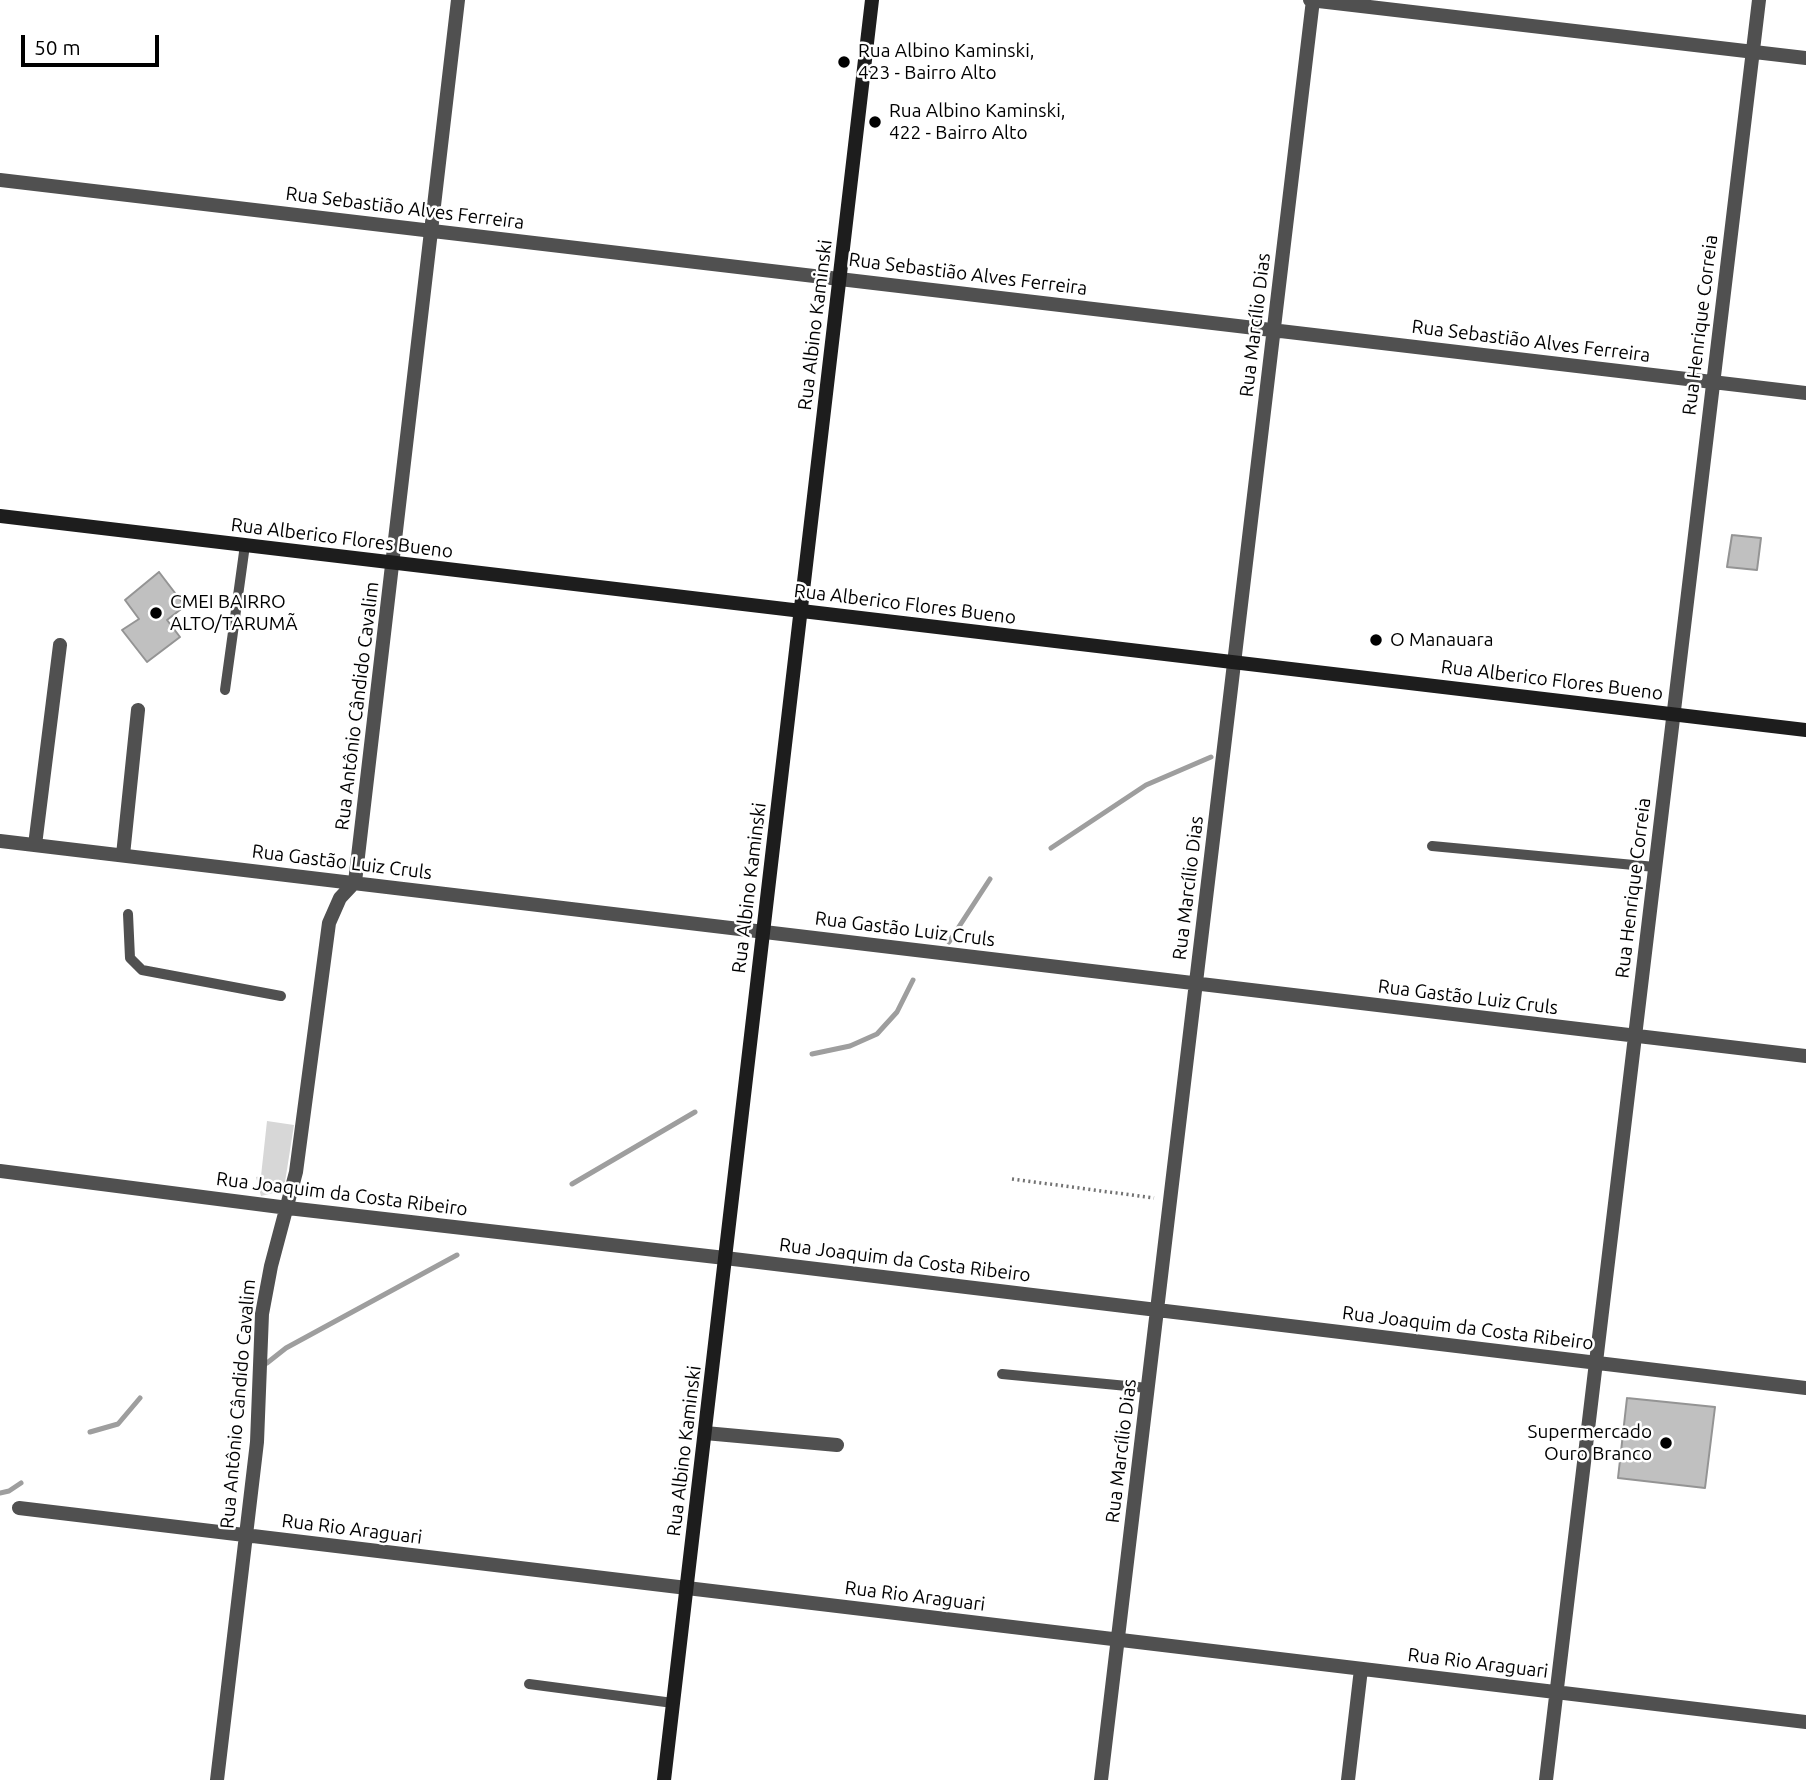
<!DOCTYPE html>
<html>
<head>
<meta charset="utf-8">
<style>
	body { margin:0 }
	#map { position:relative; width:1806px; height:1780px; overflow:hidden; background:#fff; font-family:Ubuntu,sans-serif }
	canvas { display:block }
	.scale { position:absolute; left:21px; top:35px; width:138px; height:32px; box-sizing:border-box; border:4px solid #000; border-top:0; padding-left:9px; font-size:21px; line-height:24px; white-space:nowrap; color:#000; -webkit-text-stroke:5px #fff; paint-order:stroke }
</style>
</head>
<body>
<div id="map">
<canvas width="1806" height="1780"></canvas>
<div class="scale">50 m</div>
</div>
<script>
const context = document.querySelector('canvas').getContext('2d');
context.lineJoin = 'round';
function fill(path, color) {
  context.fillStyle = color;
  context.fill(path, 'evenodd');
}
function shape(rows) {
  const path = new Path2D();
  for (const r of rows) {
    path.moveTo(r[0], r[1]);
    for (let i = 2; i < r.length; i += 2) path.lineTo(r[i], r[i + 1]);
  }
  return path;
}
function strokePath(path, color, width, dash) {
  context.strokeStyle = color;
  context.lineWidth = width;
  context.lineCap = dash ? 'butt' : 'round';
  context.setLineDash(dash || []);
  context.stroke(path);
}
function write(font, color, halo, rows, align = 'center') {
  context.font = font + ' Ubuntu,sans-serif';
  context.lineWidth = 5;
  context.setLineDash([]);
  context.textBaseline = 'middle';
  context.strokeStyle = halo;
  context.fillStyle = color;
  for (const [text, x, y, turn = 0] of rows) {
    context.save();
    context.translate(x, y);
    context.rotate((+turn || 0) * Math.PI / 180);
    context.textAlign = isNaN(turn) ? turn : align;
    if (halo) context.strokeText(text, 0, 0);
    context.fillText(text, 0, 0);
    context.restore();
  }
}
const green = shape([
	[267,1121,294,1125,285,1182,273,1193,261,1196,256,1177,261,1176]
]);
const stream = shape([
	[1051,848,1146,785,1211,757],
	[949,942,990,879],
	[812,1054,850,1046,877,1034,897,1012,913,980],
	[572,1184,695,1112],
	[267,1363,286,1348,457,1255],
	[90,1432,118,1424,140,1398],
	[0,1493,9,1491,21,1483]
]);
const building = shape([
	[1732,535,1761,538,1757,570,1727,567,1732,535],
	[159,572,185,606,167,620,180,637,147,662,122,630,139,619,125,600,159,572],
	[1627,1398,1715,1407,1705,1488,1618,1478,1627,1398]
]);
const path = shape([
	[1012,1179,1154,1198]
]);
const lane = shape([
	[225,690,245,545],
	[1432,846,1655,867],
	[128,914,130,958,142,970,281,996],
	[1002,1374,1148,1388],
	[529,1684,673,1703]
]);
const street = shape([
	[1310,0,1806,58],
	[0,180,1806,393],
	[0,841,1806,1056],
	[35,845,60,645],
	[123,855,138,710],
	[0,1171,288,1208,725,1258,1806,1388],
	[705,1433,837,1445],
	[19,1508,1806,1722],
	[217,1780,257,1442,262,1314,271,1266,296,1172,329,923,340,898,355,882,458,0],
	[1101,1780,1313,0],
	[1348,1780,1361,1669],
	[1546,1780,1759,0]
]);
const secondary = shape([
	[0,516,1806,730],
	[664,1780,872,0]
]);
const markers = [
	[844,62,7,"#000"],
	[875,122,7,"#000"],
	[156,613,7,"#000"],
	[1376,640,7,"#000"],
	[1666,1443,7,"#000"]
];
const poiNames = [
	["Rua Albino Kaminski,",858,51],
	["423 - Bairro Alto",858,73],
	["Rua Albino Kaminski,",889,111],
	["422 - Bairro Alto",889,133],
	["CMEI BAIRRO",170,602],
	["ALTO/TARUMÃ",170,624],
	["O Manauara",1390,640],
	["Supermercado",1652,1432,"right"],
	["Ouro Branco",1652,1454,"right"]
];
const streetNames = [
	["Rua Sebastião Alves Ferreira",405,208,7],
	["Rua Sebastião Alves Ferreira",968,274,7],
	["Rua Albino Kaminski",815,325,-83],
	["Rua Marcílio Dias",1255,325,-83],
	["Rua Henrique Correia",1700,325,-83],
	["Rua Sebastião Alves Ferreira",1531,341,7],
	["Rua Alberico Flores Bueno",342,538,7],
	["Rua Alberico Flores Bueno",905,604,7],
	["Rua Alberico Flores Bueno",1552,680,7],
	["Rua Antônio Cândido Cavalim",357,706,-83],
	["Rua Gastão Luiz Cruls",342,862,7],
	["Rua Albino Kaminski",749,888,-83],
	["Rua Marcílio Dias",1188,888,-83],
	["Rua Henrique Correia",1633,888,-83],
	["Rua Gastão Luiz Cruls",905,929,7],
	["Rua Gastão Luiz Cruls",1468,997,7],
	["Rua Joaquim da Costa Ribeiro",342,1194,7],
	["Rua Joaquim da Costa Ribeiro",905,1260,7],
	["Rua Joaquim da Costa Ribeiro",1468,1328,7],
	["Rua Antônio Cândido Cavalim",238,1404,-85],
	["Rua Albino Kaminski",684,1451,-83],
	["Rua Marcílio Dias",1121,1451,-83],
	["Rua Rio Araguari",352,1529,7],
	["Rua Rio Araguari",915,1596,7],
	["Rua Rio Araguari",1478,1663,7]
];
fill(green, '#d7d7d7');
strokePath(stream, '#9e9e9e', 5);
fill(building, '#c0c0c0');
strokePath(building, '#949494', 2);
strokePath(path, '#727272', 3.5, [2, 3.5]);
strokePath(lane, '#505050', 10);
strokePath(street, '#505050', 14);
strokePath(secondary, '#1d1d1d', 14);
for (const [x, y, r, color] of markers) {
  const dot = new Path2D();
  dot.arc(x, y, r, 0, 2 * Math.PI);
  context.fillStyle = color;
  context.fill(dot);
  strokePath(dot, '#fff', 2.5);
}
write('19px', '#000', '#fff', poiNames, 'left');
write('19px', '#000', '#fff', streetNames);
</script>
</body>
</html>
